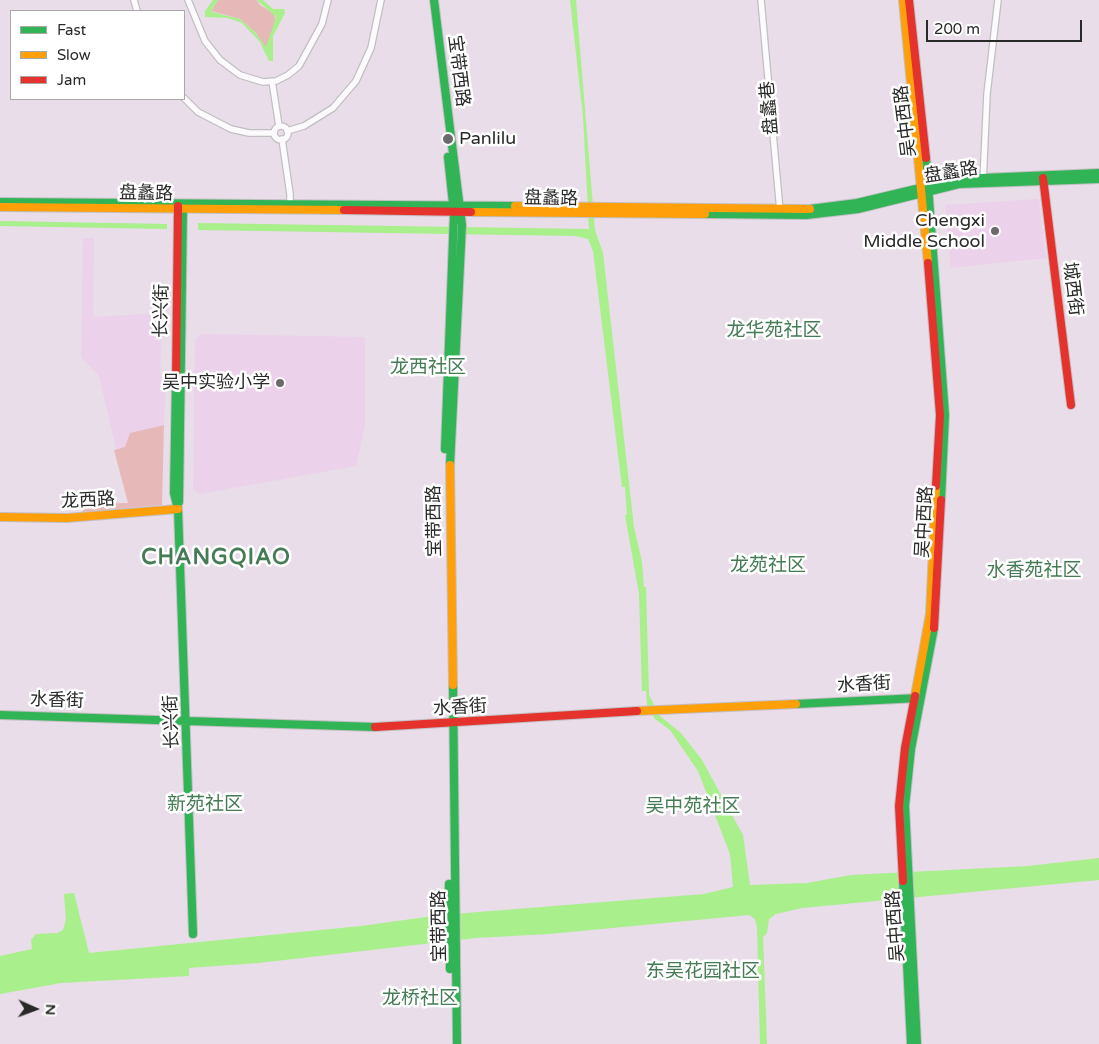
<!DOCTYPE html>
<html>
<head>
<meta charset="utf-8">
<style>
	body { margin:0 }
	#map { position:relative; width:1099px; height:1044px; overflow:hidden; background:#e8dde8; font-family:"Varela Round",sans-serif }
	canvas { display:block }
	.legend { position:absolute; left:10px; top:10px; width:175px; height:90px; box-sizing:border-box; background:#fff; border:1px solid #a9a9a9; margin:0; padding:6px 9px; list-style:none; font-size:15px; color:#292929 }
	.legend li { display:flex; align-items:center; gap:10px; height:25px }
	.legend b { width:25px; border:1px solid #a9a9a9 }
	.north { position:absolute; left:10px; top:984px; width:50px; height:50px; -webkit-text-stroke:4px #fff; paint-order:stroke; rotate:92deg; font-size:14px; font-weight:700; line-height:20px; text-align:center; color:#292929 }
	.north::after { content:''; display:block; margin:auto; width:18px; height:22px; background:#292929; clip-path:polygon(50% 0,100% 100%,50% 72%,0 100%) }
	.scale { position:absolute; left:926px; top:20px; width:156px; height:22px; box-sizing:border-box; border:2px solid #292929; border-top:0; padding-left:6px; font-size:15px; line-height:18px; white-space:nowrap; color:#292929; -webkit-text-stroke:4px #fff; paint-order:stroke }
</style>
</head>
<body>
<div id="map">
<canvas width="1099" height="1044"></canvas>
<ul class="legend">
<li><b style="height:6px;background:#30b455"></b>Fast</li>
<li><b style="height:6px;background:#ff9f0a"></b>Slow</li>
<li><b style="height:6px;background:#e5322d"></b>Jam</li>
</ul>
<div class="north">N</div>
<div class="scale">200 m</div>
</div>
<script>
const context = document.querySelector('canvas').getContext('2d');
context.lineJoin = 'round';
function fill(path, color) {
  context.fillStyle = color;
  context.fill(path, 'evenodd');
}
function shape(rows) {
  const path = new Path2D();
  for (const r of rows) {
    if (r.length === 3) {
      path.moveTo(r[0] + r[2], r[1]);
      path.arc(r[0], r[1], r[2], 0, 2 * Math.PI);
      continue;
    }
    path.moveTo(r[0], r[1]);
    for (let i = 2; i < r.length; i += 2) path.lineTo(r[i], r[i + 1]);
  }
  return path;
}
function strokePath(path, color, width, dash) {
  context.strokeStyle = color;
  context.lineWidth = width;
  context.lineCap = dash ? 'butt' : 'round';
  context.setLineDash(dash || []);
  context.stroke(path);
}
function write(font, color, halo, rows, align = 'center') {
  context.font = font + ' "Varela Round","Noto Sans SC",sans-serif';
  context.lineWidth = 5;
  context.setLineDash([]);
  context.textBaseline = 'middle';
  context.strokeStyle = halo;
  context.fillStyle = color;
  for (const [text, x, y, turn = 0] of rows) {
    context.save();
    context.translate(x, y);
    context.rotate((+turn || 0) * Math.PI / 180);
    context.textAlign = isNaN(turn) ? turn : align;
    if (halo) context.strokeText(text, 0, 0);
    context.fillText(text, 0, 0);
    context.restore();
  }
}
const education = shape([
	[1039,199,1046,258,951,268,945,205],
	[83,238,94,238,93,317,162,313,160,375,166,383,164,425,130,433,126,447,116,449,99,376,81,357],
	[202,334,365,337,365,425,356,466,200,494,193,490,195,340]
]);
const green = shape([
	[218,0,257,0,260,5,273,13,276,20,267,46,264,46,256,33,240,19,211,11],
	[164,425,162,505,83,512,82,504,128,503,114,450,125,447,130,433]
]);
const water = shape([
	[213,0,218,0,212,9,212,12,240,19,254,31,266,47,276,17,257,0,263,0,273,9,284,9,285,13,273,36,273,61,269,61,260,42,242,23,228,18,205,17,205,11],
	[570,0,576,0,595,230,603,253,634,527,642,562,644,587,646,587,649,695,660,716,681,733,702,760,743,835,750,885,807,883,851,875,1028,866,1099,858,1099,880,802,908,776,914,769,919,767,933,763,937,767,1044,760,1044,757,927,755,919,749,915,549,934,476,938,258,963,189,968,189,976,61,983,0,994,0,956,32,949,31,940,36,934,57,933,63,930,66,919,64,894,74,893,89,953,361,926,441,915,704,894,733,887,730,854,698,771,670,730,655,719,647,704,646,691,642,691,639,594,625,515,627,515,625,487,622,487,593,251,588,239,575,236,198,230,198,223,589,229,583,116],
	[0,221,167,224,167,229,0,226]
]);
const street = shape([
	[134,0,137,11],
	[188,0,205,41,220,60,240,75,263,82,276,81,288,75,299,66,322,24,328,0],
	[761,0,780,211],
	[272,81,279,126],
	[184,98,198,112,231,129,249,133,274,133],
	[281,133,7],
	[287,131,304,126,333,108,356,81,371,48,381,0],
	[282,139,290,194,290,207],
	[983,182,987,94,998,0]
]);
const fast = shape([
	[434,0,462,225,450,465],
	[926,158,945,415,941,500],
	[0,202,515,206],
	[810,209,857,203,958,179,1099,173],
	[705,214,806,215,858,209,959,184,1099,179],
	[176,381,174,493,178,509,193,934],
	[445,449,454,213,448,157],
	[179,502,183,206],
	[453,685,457,1044],
	[796,704,919,698],
	[0,715,375,727],
	[903,881,911,1044],
	[449,884,450,969],
	[917,1044,905,806,911,749,934,628]
]);
const slow = shape([
	[903,0,928,263],
	[515,206,810,209],
	[0,207,344,210],
	[471,212,705,214],
	[450,465,453,685],
	[0,517,67,518,178,509],
	[915,696,930,614,936,486],
	[637,711,796,704]
]);
const jam = shape([
	[909,0,926,158],
	[1043,178,1071,405],
	[344,210,471,212],
	[928,263,940,415,936,486],
	[176,381,178,206],
	[934,628,941,500],
	[375,727,637,711],
	[903,881,899,806,905,748,915,696]
]);
const markers = [
	[448,139,6,"#6c686c"],
	[995,231,5,"#6c686c"],
	[280,383,5,"#6c686c"]
];
const streetNames = [
	["宝带西路",458,71,83],
	["盘蠡巷",770,108,-95],
	["吴中西路",906,121,-97],
	["盘蠡路",951,173,-9],
	["盘蠡路",146,194,1],
	["盘蠡路",551,199,1],
	["城西街",1072,289,83],
	["长兴街",162,311,-89],
	["龙西路",88,501,-3],
	["宝带西路",435,521,-91],
	["吴中西路",925,522,-87],
	["水香街",864,685,-3],
	["水香街",57,701,2],
	["水香街",460,708,-3],
	["长兴街",172,722,-92],
	["宝带西路",440,926,-91],
	["吴中西路",896,926,-94]
];
const poiNames = [
	["Panlilu",459,139,"left"],
	["Chengxi",985,221],
	["Middle School",985,242],
	["吴中实验小学",270,383]
];
const neighbourhoodNames = [
	["龙华苑社区",774,331],
	["龙西社区",428,368],
	["龙苑社区",768,566],
	["水香苑社区",1034,571],
	["新苑社区",205,805],
	["吴中苑社区",693,807],
	["东吴花园社区",703,972],
	["龙桥社区",420,999]
];
const districtNames = [
	["CHANGQIAO",216,558]
];
fill(education, '#ecd1ea');
fill(green, '#e7b8b8');
fill(water, '#a9ef8c');
strokePath(street, '#c1bfc2', 8);
strokePath(fast, '#c1bfc2', 10);
strokePath(slow, '#c1bfc2', 10);
strokePath(jam, '#c1bfc2', 10);
strokePath(street, '#fcfafc', 5.5);
strokePath(fast, '#30b455', 8);
strokePath(slow, '#ff9f0a', 8);
strokePath(jam, '#e5322d', 8);
for (const [x, y, r, color] of markers) {
  const dot = new Path2D();
  dot.arc(x, y, r, 0, 2 * Math.PI);
  context.fillStyle = color;
  context.fill(dot);
  strokePath(dot, '#fff', 2);
}
write('18px', '#292929', '#fff', streetNames);
write('18px', '#292929', '#fff', poiNames, 'right');
write('19px', '#467c55', '#fff', neighbourhoodNames);
context.letterSpacing = '1px';
write('bold 22px', '#467c55', '#fff', districtNames);
context.letterSpacing = '0px';
</script>
</body>
</html>
